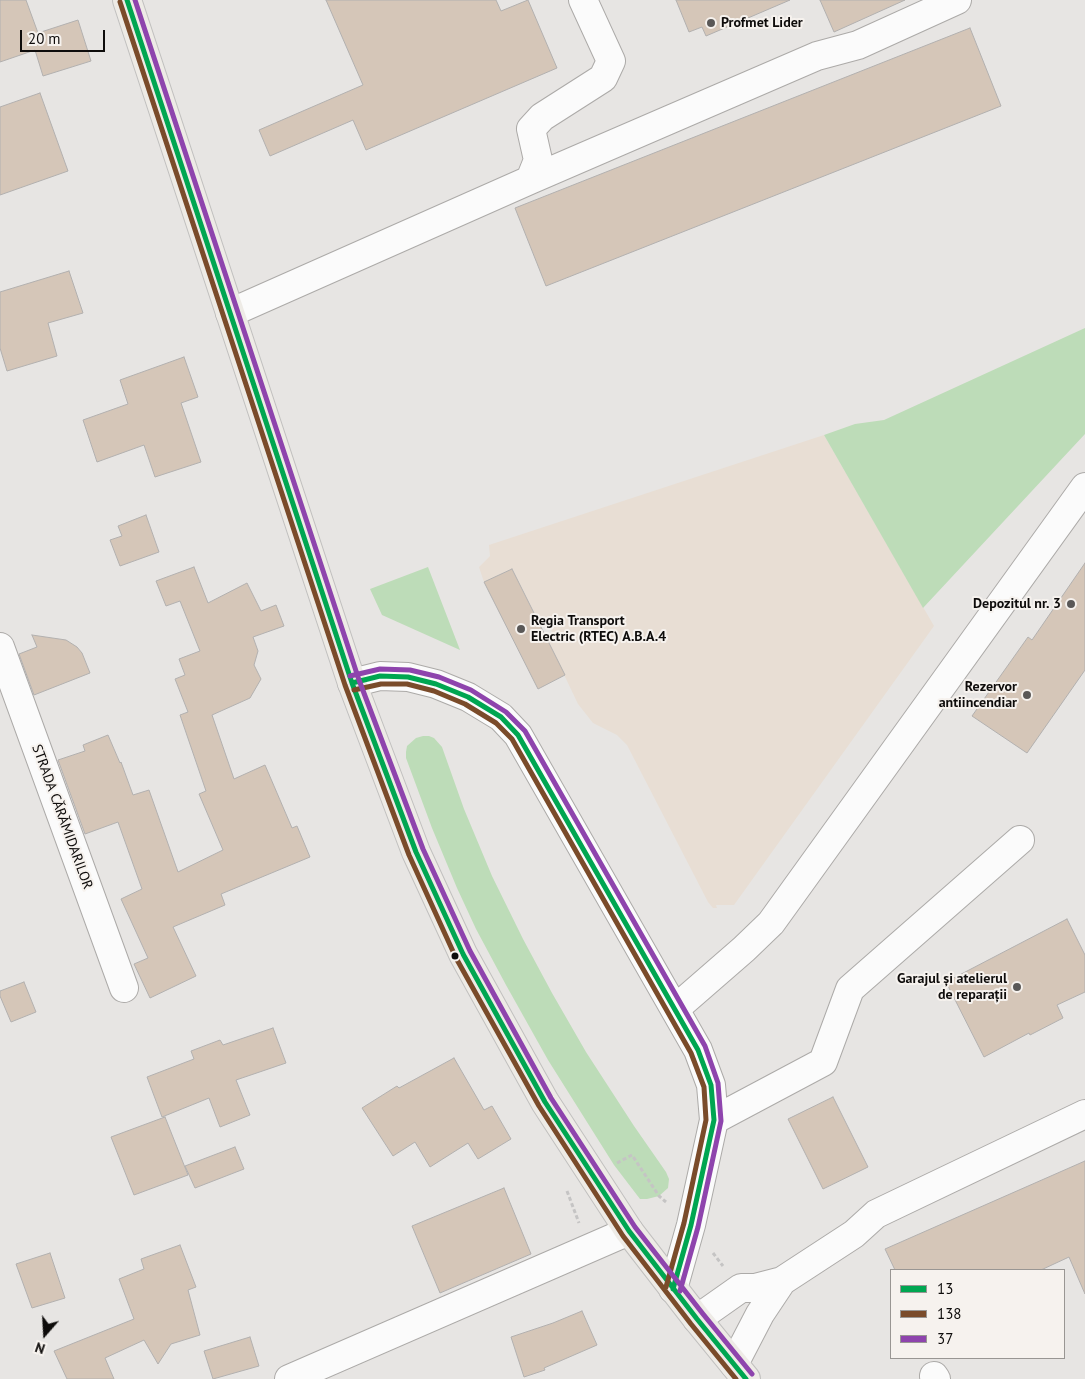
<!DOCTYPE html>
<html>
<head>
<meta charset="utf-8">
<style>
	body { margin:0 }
	#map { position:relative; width:1085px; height:1379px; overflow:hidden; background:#e7e5e3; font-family:"PT Sans",sans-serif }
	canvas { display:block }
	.legend { position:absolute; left:890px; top:1269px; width:175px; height:90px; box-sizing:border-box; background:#f6f2ee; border:1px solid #999693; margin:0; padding:6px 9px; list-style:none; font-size:15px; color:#0e0c0b }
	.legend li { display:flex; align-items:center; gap:10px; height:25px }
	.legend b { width:25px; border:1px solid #999693 }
	.north { position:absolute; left:20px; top:1309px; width:50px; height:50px; -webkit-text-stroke:4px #f6f2ee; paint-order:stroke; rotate:199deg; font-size:14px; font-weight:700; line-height:20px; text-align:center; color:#0e0c0b }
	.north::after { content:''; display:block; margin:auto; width:18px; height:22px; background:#0e0c0b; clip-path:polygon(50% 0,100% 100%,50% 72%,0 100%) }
	.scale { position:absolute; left:20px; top:30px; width:85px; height:22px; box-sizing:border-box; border:2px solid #0e0c0b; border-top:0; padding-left:6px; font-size:15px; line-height:18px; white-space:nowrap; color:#0e0c0b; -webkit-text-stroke:4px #f6f2ee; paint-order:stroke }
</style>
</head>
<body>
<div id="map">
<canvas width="1085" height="1379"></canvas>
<ul class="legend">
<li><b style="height:6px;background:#00a651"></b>13</li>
<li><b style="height:6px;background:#7a4b2a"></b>138</li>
<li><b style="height:6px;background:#8e44ad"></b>37</li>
</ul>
<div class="north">N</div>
<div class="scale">20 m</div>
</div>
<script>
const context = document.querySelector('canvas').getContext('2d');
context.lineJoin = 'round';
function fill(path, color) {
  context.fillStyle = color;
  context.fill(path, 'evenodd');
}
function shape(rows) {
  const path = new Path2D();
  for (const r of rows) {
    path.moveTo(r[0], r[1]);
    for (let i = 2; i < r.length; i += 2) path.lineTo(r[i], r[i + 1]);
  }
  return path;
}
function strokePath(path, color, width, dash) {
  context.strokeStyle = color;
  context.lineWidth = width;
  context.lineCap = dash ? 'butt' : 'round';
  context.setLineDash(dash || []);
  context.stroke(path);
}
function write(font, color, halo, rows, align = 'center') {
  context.font = font + ' "PT Sans",sans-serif';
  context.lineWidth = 4;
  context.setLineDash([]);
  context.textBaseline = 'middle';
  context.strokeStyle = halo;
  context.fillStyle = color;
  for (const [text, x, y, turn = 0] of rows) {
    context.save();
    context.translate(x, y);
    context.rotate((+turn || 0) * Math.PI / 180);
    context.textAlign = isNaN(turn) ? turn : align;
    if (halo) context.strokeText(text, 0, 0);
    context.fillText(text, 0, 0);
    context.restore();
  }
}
const commercial = shape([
	[824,435,934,626,734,905,716,905,717,908,713,908,708,902,627,745,617,735,593,723,578,704,548,641,555,637,547,623,541,626,512,569,484,582,479,567,490,556,489,545]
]);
const green = shape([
	[1085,328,1085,434,923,608,824,435,855,424,884,420],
	[428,567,460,650,382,615,370,589],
	[423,736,429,736,434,738,442,747,464,809,492,876,523,939,552,993,586,1052,634,1126,666,1172,669,1179,668,1188,659,1196,647,1199,640,1199,614,1165,548,1060,506,985,476,929,457,888,432,828,406,758,406,752,407,746,416,738]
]);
const building = shape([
	[0,0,26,0,38,33,78,20,91,61,43,76,35,50,0,62,0,0],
	[326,0,496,0,501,11,528,0,557,68,366,150,353,120,270,156,259,130,363,85,326,0],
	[676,0,790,0,706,36,702,27,689,32,676,0],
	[820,0,905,0,834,32,820,0],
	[970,28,1001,106,546,286,515,208,970,28],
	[40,93,68,171,0,195,0,107,40,93],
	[69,271,83,313,48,323,57,356,7,371,0,348,0,292,69,271],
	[184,357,198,397,181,403,201,462,155,477,144,445,97,462,83,420,128,404,120,380,184,357],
	[146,515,159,552,120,566,110,540,122,536,118,526,146,515],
	[1085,563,1085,670,1027,753,972,716,1028,637,1032,640,1085,563],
	[194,567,208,603,247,583,261,611,276,605,284,626,253,637,258,651,254,665,261,679,250,698,212,715,234,779,265,765,292,828,297,826,310,857,221,894,225,905,173,927,196,976,150,998,134,964,148,958,121,899,142,889,118,822,85,834,58,760,85,751,83,745,108,735,120,763,121,762,133,795,149,790,178,872,223,850,199,794,206,791,180,715,188,712,175,679,185,675,179,659,200,651,180,601,166,606,156,581,194,567],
	[512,569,565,675,538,689,484,582,512,569],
	[32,635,66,640,77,647,82,653,90,673,34,695,19,654,37,647,32,635],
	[1067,919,1085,955,1085,992,1057,1005,1063,1018,1030,1035,1029,1033,984,1057,946,982,1067,919],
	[24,982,36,1012,11,1022,0,996,0,991,24,982],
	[273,1028,286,1063,236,1080,250,1115,220,1127,209,1098,162,1117,147,1077,194,1059,191,1051,220,1040,223,1045,273,1028],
	[454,1058,484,1110,492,1106,511,1139,478,1159,468,1143,430,1167,415,1142,393,1156,362,1108,397,1086,399,1088,454,1058],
	[833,1097,868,1167,823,1189,788,1119,833,1097],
	[165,1117,188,1175,134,1195,111,1137,165,1117],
	[235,1147,244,1169,195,1188,185,1166,235,1147],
	[1085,1161,1085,1294,1069,1257,1041,1270,895,1270,885,1249,1085,1161],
	[504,1188,531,1254,440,1293,412,1226,504,1188],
	[180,1245,196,1287,188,1290,200,1335,171,1344,158,1364,144,1340,105,1358,114,1379,67,1379,54,1351,134,1319,119,1279,144,1269,141,1259,180,1245],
	[50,1253,65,1298,32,1308,16,1264,50,1253],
	[582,1311,597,1345,544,1368,545,1370,524,1377,511,1337,553,1323,582,1311],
	[250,1337,259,1366,213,1379,204,1351,250,1337]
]);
const path = shape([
	[617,1163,632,1155,659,1196,666,1202],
	[567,1191,579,1223],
	[713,1253,723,1266]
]);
const minor = shape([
	[530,180,538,160,531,129,542,117,603,78,611,61,583,0],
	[230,313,530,180,817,56,858,45,957,0],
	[0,647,124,988],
	[352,683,380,676,408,677,436,684,468,697,501,717,518,735,698,1050,711,1085,714,1120,691,1225,673,1289],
	[675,1009,744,949,771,923,1085,487],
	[714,1120,823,1062,850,989,1020,840],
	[697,1319,741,1288,755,1288,782,1281,854,1234,876,1214,1085,1114],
	[734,1364,760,1314,782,1281],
	[934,1376,936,1379],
	[289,1379,629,1231]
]);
const major = shape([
	[127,0,352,683,416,852,463,954,545,1102,629,1231,697,1319,746,1379]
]);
const bus1 = shape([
	[127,0,352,683,416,852,463,954,545,1102,629,1231,697,1319,746,1379],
	[352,683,380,676,408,677,436,684,468,697,501,717,518,735,698,1050,711,1085,714,1120,691,1225,673,1289]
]);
const bus2 = shape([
	[120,2,345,685,409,855,456,958,539,1106,623,1236,691,1324,736,1379],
	[354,690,381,684,407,684,434,691,465,704,496,723,512,739,691,1053,704,1087,706,1120,684,1223,666,1287]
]);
const bus3 = shape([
	[135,0,359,680,423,849,470,951,551,1098,635,1227,703,1314,752,1374],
	[350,676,380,669,410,670,439,677,471,690,506,712,525,731,705,1046,718,1083,721,1121,698,1227,680,1291]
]);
const markers = [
	[711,23,5,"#5a5857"],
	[1071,604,5,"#5a5857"],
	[521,629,5,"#5a5857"],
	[1027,695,5,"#5a5857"],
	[455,956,4.5,"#0e0c0b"],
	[1017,987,5,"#5a5857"]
];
const poiNames = [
	["Profmet Lider",721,23,"left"],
	["Depozitul nr. 3",1061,604],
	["Regia Transport",531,621,"left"],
	["Electric (RTEC) A.B.A.4",531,637,"left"],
	["Rezervor",1017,687],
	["antiincendiar",1017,703],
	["Garajul și atelierul",1007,979],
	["de reparații",1007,995]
];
const streetNames = [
	["STRADA CĂRĂMIDARILOR",62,817,70]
];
fill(commercial, '#e8ded4');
fill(green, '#bddcb8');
fill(building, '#d5c6b8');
strokePath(building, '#b2b0af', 1);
strokePath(minor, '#acaaa8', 30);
strokePath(major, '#c1c0bf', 30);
strokePath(path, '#c5c4c4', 3, [4, 2.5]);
strokePath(minor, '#fbfbfb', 28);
strokePath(major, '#eeebe6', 28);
strokePath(bus1, '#00a651', 5);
strokePath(bus2, '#7a4b2a', 5);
strokePath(bus3, '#8e44ad', 5);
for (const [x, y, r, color] of markers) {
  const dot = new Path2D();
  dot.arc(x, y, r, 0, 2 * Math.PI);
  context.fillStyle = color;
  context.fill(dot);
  strokePath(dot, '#f6f2ee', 2);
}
write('bold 14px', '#0e0c0b', '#f6f2ee', poiNames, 'right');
write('14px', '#0e0c0b', '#f6f2ee', streetNames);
</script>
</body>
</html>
